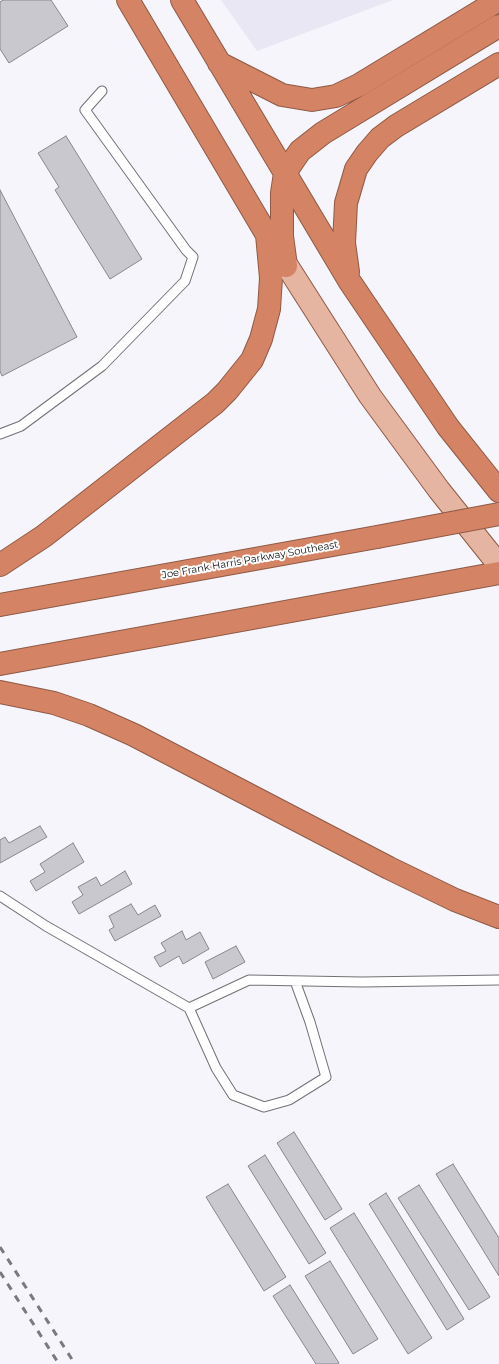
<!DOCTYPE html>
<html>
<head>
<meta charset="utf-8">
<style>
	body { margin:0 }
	canvas { display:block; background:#f6f5fb }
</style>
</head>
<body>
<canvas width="499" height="1364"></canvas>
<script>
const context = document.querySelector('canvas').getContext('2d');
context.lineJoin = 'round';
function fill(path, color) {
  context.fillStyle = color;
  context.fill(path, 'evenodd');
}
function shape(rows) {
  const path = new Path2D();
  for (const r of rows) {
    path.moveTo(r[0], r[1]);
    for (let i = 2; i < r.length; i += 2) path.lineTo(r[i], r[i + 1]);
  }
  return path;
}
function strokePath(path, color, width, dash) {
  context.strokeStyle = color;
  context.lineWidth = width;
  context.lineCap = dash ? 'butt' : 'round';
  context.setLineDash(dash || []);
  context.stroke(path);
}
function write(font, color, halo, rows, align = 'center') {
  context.font = font + ' Montserrat,sans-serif';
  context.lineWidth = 4;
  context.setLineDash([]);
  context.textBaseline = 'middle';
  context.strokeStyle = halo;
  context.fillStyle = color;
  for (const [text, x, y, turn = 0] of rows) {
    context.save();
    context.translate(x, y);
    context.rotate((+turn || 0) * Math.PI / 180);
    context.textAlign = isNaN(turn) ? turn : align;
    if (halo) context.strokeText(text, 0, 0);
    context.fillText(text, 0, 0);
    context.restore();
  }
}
const built = shape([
	[221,0,393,0,257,51]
]);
const building = shape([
	[3,0,51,0,68,26,9,63,0,49,0,2,3,0],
	[66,136,142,259,110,279,55,190,59,187,38,153,66,136],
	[0,190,77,337,2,376,0,371,0,190],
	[40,826,47,837,0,863,0,840,5,837,9,843,40,826],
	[73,843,84,862,36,891,30,881,45,872,40,864,73,843],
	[125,871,132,884,79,914,72,902,83,895,78,887,96,877,101,886,125,871],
	[131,904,138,915,155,905,161,916,115,941,109,930,114,927,109,916,131,904],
	[182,931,186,940,200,932,209,949,183,964,179,956,160,967,154,957,166,951,161,943,182,931],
	[236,946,245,962,213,979,205,962,236,946],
	[294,1132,342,1209,325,1220,277,1143,294,1132],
	[265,1155,326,1253,309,1264,248,1166,265,1155],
	[453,1164,499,1238,499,1276,436,1174,453,1164],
	[228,1184,286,1277,264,1291,206,1197,228,1184],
	[419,1185,490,1297,469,1310,398,1198,419,1185],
	[386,1193,464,1319,447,1330,369,1204,386,1193],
	[354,1213,432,1338,408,1354,330,1228,354,1213],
	[330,1261,378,1339,353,1354,305,1276,330,1261],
	[290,1285,339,1363,338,1364,316,1364,273,1296,290,1285]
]);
const lane = shape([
	[0,434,21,426,102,366,185,281,193,257,186,250,85,110,102,91],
	[0,896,46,926,189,1008,249,980,362,982,499,980],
	[189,1008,216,1068,233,1095,264,1107,289,1100,326,1077,310,1022,295,981]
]);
const primary = shape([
	[277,250,370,396,439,490,499,565]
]);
const highway = shape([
	[182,0,350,282,448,427,499,491],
	[219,63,282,95,312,100,336,96,359,85,499,0],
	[286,266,282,236,282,193,285,173,300,151,323,133,499,26],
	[348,272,344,243,346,203,356,169,367,153,380,138,396,126,499,64],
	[0,565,44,536,215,403,227,391,252,360,261,339,269,309,271,278,267,235,128,0],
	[0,605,377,537],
	[0,664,499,573],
	[0,692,54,703,89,715,134,735,389,868,455,900,499,917]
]);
const rail = shape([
	[0,1247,75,1364],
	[0,1272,59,1364]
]);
const highwayBridge = shape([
	[377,537,499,514]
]);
const streetNames = [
	["Joe Frank Harris Parkway Southeast",250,560,-10]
];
fill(built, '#e9e7f3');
fill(building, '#c9c8ce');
strokePath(building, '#88878c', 1);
strokePath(lane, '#717176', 11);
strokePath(primary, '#8e5a46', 24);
strokePath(highway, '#8e5a46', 24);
strokePath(lane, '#fff', 9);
strokePath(primary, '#e5b5a2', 22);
strokePath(highway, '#d48364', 22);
strokePath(rail, '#7a797d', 3, [7, 7]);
strokePath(highwayBridge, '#8e5a46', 24, []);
strokePath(highwayBridge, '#d48364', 22);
write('10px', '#0d0d0f', '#fff', streetNames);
</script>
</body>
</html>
